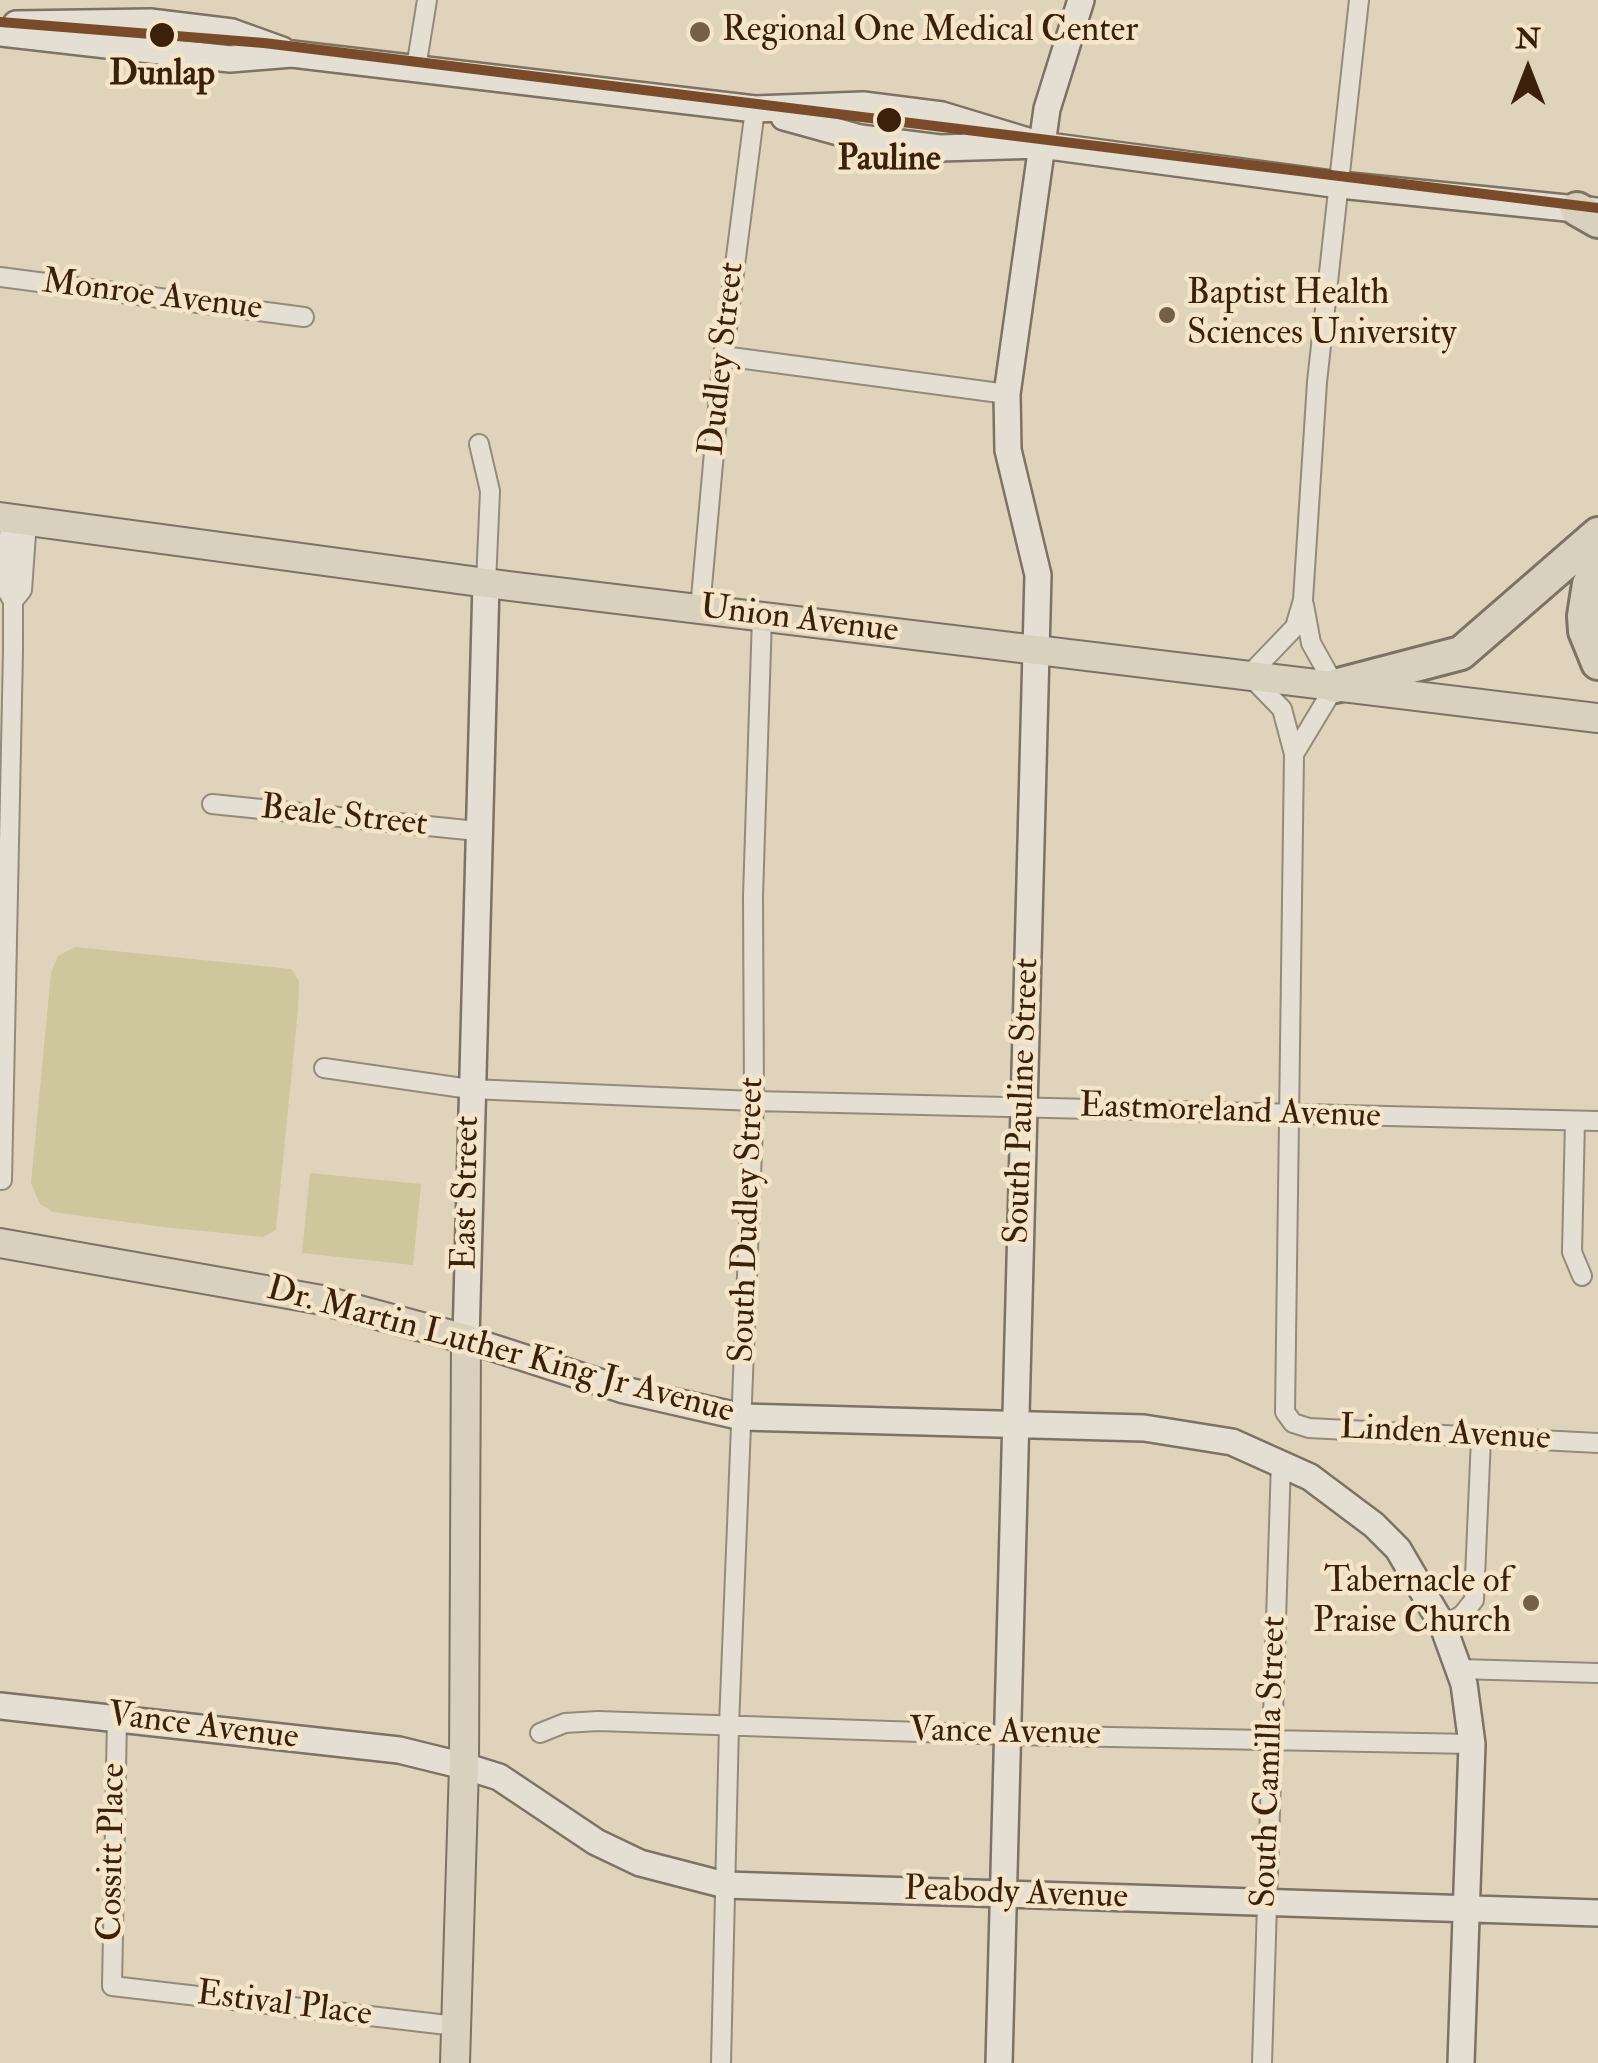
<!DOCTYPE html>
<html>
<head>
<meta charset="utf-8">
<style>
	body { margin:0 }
	#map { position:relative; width:1598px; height:2063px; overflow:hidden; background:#dfd3bb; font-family:"IM FELL Double Pica",serif }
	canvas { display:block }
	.north { position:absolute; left:1478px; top:20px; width:100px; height:100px; -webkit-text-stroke:8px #f4e5c9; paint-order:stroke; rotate:0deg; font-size:28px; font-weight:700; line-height:40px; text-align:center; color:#3b200c }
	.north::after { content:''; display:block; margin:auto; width:35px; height:45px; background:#3b200c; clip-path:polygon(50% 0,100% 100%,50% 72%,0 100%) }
</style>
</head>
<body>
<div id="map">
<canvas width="1598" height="2063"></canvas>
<div class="north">N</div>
</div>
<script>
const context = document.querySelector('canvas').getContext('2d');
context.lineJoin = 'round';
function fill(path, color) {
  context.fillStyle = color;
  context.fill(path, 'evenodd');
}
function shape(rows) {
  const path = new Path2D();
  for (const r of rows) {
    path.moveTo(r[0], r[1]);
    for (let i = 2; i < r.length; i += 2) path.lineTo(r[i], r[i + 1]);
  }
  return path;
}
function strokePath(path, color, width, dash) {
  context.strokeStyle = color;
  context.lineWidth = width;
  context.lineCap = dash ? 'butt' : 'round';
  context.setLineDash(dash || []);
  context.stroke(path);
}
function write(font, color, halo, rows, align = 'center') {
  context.font = font + ' "IM FELL Double Pica",serif';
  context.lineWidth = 9;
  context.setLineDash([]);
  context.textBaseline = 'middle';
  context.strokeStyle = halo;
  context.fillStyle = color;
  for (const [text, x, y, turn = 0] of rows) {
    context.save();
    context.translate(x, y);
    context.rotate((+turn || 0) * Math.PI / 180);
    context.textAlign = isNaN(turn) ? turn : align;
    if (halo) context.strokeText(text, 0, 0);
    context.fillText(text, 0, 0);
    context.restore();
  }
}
const green = shape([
	[75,947,291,969,299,981,298,1010,276,1230,263,1237,163,1227,53,1212,40,1204,31,1183,51,973,58,956],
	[310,1173,421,1184,413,1265,302,1253]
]);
const street = shape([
	[1359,0,1317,382,1303,600,1295,627,1249,675,1282,709,1294,754,1285,1412,1293,1423,1309,1428,1598,1443],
	[416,68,427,0],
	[0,277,304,317],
	[723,356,1007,394],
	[479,444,490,491,486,583],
	[13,601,22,590,27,520],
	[700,609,721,374,755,109],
	[1294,754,1335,686,1311,643,1304,605],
	[212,804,477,831],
	[324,1068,470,1089,754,1101,1598,1121],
	[1575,1121,1572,1252,1582,1276],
	[2,1180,13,651,13,601,6,589,10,519],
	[1443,1626,1462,1615,1474,1600,1481,1438],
	[1459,1669,1598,1673],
	[117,1717,112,1986,456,2026],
	[540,1733,565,1723,598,1721,1008,1735,1472,1744],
	[721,2063,729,1725,754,1101,753,896,762,617],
	[1262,2063,1281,1462]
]);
const secondary = shape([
	[16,24,150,22,232,32,282,50],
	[0,33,230,59,292,54,755,109,863,105,942,115,1041,145],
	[784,117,860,138,940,148,1041,145,1340,185,1596,211],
	[486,583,466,1339,624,1390,742,1417,1144,1428,1232,1442,1310,1477,1374,1525,1398,1549,1443,1626,1464,1684,1472,1744,1461,2063],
	[0,1706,399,1750,464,1766,499,1777,596,1842,640,1863,725,1885,1598,1913],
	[999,2063,1038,575,1008,450,1007,394,1047,109,1081,0]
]);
const primary = shape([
	[0,517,509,586,1598,718],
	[0,1243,322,1300,466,1339,464,1766,455,2063]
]);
const highway = shape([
	[1577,209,1598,221],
	[1598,567,1589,584,1584,616,1585,631,1598,663],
	[1335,686,1461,653,1598,534]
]);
const tram1 = shape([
	[0,22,264,43,1598,208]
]);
const markers = [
	[700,32,12,"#745f49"],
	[162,35,14,"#3b200c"],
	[889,120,14,"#3b200c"],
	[1167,315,10,"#745f49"],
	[1531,1603,10,"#745f49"]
];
const poiNames = [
	["Regional One Medical Center",722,32],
	["Baptist Health",1187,295],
	["Sciences University",1187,335],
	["Tabernacle of",1511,1583,"right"],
	["Praise Church",1511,1623,"right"]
];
const stopNames = [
	["Dunlap",162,76],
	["Pauline",889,161]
];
const streetNames = [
	["Monroe Avenue",152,297,7],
	["Dudley Street",724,359,-84],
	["Union Avenue",799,621,7],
	["Beale Street",344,818,6],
	["South Pauline Street",1024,1101,-88],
	["Eastmoreland Avenue",1230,1113,2],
	["East Street",468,1193,-89],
	["South Dudley Street",749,1220,-88],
	["Dr. Martin Luther King Jr Avenue",500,1352,15],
	["Linden Avenue",1445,1435,3],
	["Vance Avenue",203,1728,7],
	["Vance Avenue",1005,1734,1],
	["South Camilla Street",1271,1762,-88],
	["Cossitt Place",114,1852,-89],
	["Peabody Avenue",1016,1895,2],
	["Estival Place",284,2006,7]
];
fill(green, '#cec69d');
strokePath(street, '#948a7a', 22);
strokePath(secondary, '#7d7263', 30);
strokePath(primary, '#7d7263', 32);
strokePath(highway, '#7d7263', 38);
strokePath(street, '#e5dfd3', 18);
strokePath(secondary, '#e5dfd3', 25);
strokePath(primary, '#d9d0be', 28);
strokePath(highway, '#d9d0be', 32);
strokePath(tram1, '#7a4b2a', 10);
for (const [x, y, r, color] of markers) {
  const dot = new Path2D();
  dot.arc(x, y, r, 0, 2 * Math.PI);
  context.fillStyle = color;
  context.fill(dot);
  strokePath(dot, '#f4e5c9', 4);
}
write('35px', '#3b200c', '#f4e5c9', poiNames, 'left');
write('bold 35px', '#3b200c', '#f4e5c9', stopNames);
write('35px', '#3b200c', '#f4e5c9', streetNames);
</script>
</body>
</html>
